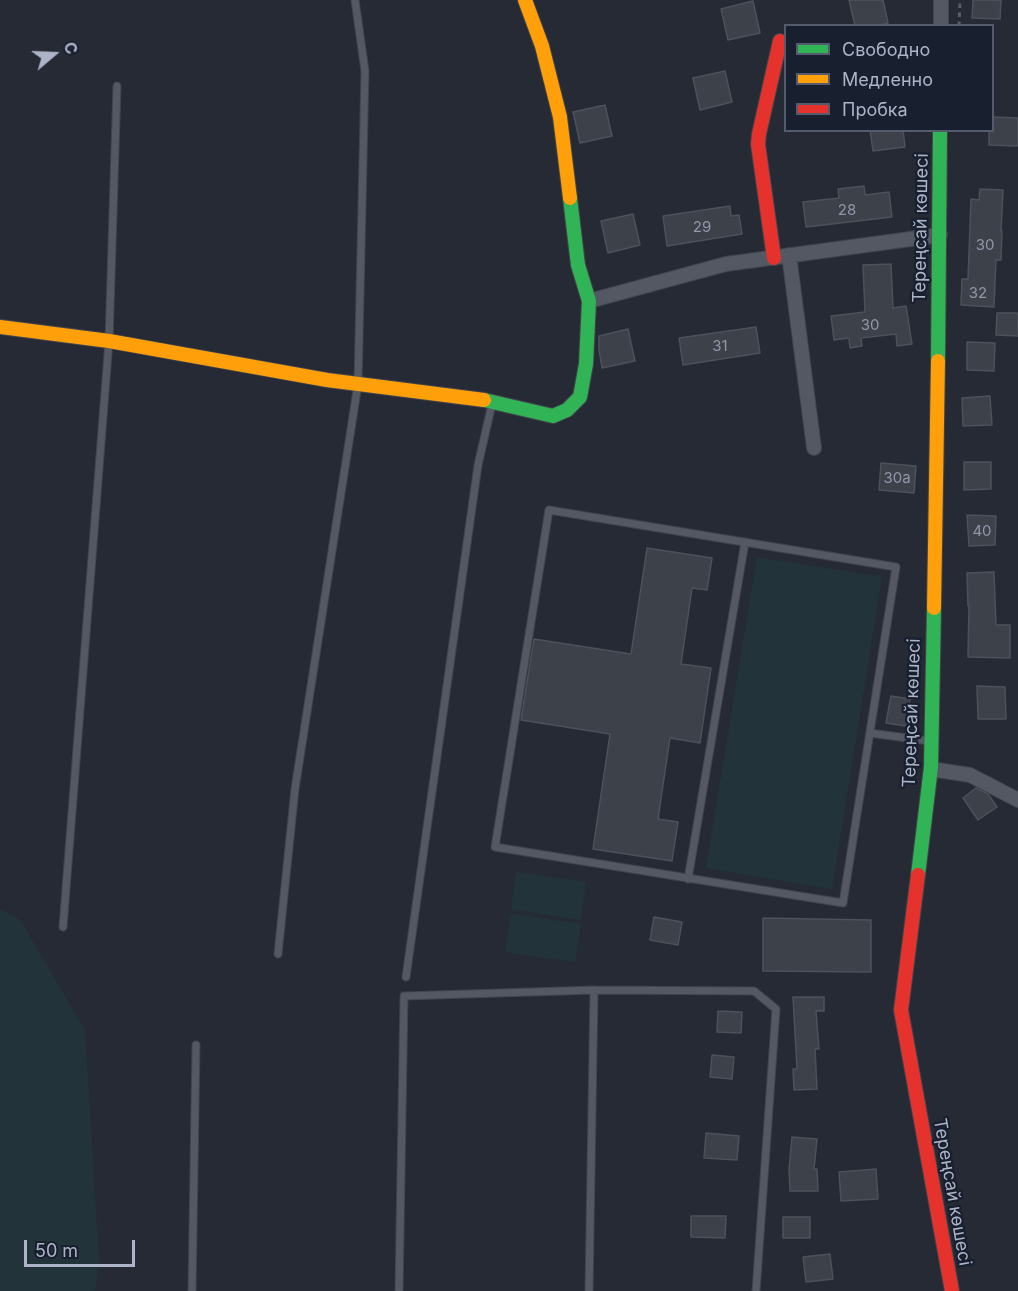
<!DOCTYPE html>
<html>
<head>
<meta charset="utf-8">
<style>
	body { margin:0 }
	#map { position:relative; width:1018px; height:1291px; overflow:hidden; background:#252a34; font-family:Inter,sans-serif }
	canvas { display:block }
	.legend { position:absolute; left:784px; top:24px; width:210px; height:108px; box-sizing:border-box; background:#181f2f; border:2px solid #545b6c; margin:0; padding:8px 10px; list-style:none; font-size:18px; color:#adb4c7 }
	.legend li { display:flex; align-items:center; gap:12px; height:30px }
	.legend b { width:30px; border:2px solid #545b6c }
	.north { position:absolute; left:24px; top:24px; width:60px; height:60px; -webkit-text-stroke:4px #181f2f; paint-order:stroke; rotate:71deg; font-size:16px; font-weight:700; line-height:24px; text-align:center; color:#adb4c7 }
	.north::after { content:''; display:block; margin:auto; width:21px; height:27px; background:#adb4c7; clip-path:polygon(50% 0,100% 100%,50% 72%,0 100%) }
	.scale { position:absolute; left:24px; top:1240px; width:111px; height:27px; box-sizing:border-box; border:3px solid #adb4c7; border-top:0; padding-left:8px; font-size:18px; line-height:21px; white-space:nowrap; color:#adb4c7; -webkit-text-stroke:4px #181f2f; paint-order:stroke }
</style>
</head>
<body>
<div id="map">
<canvas width="1018" height="1291"></canvas>
<ul class="legend">
<li><b style="height:8px;background:#30b455"></b>Свободно</li>
<li><b style="height:8px;background:#ff9f0a"></b>Медленно</li>
<li><b style="height:8px;background:#e5322d"></b>Пробка</li>
</ul>
<div class="north">С</div>
<div class="scale">50 m</div>
</div>
<script>
const context = document.querySelector('canvas').getContext('2d');
context.lineJoin = 'round';
function fill(path, color) {
  context.fillStyle = color;
  context.fill(path, 'evenodd');
}
function shape(rows) {
  const path = new Path2D();
  for (const r of rows) {
    path.moveTo(r[0], r[1]);
    for (let i = 2; i < r.length; i += 2) path.lineTo(r[i], r[i + 1]);
  }
  return path;
}
function strokePath(path, color, width, dash) {
  context.strokeStyle = color;
  context.lineWidth = width;
  context.lineCap = dash ? 'butt' : 'round';
  context.setLineDash(dash || []);
  context.stroke(path);
}
function write(font, color, halo, rows, align = 'center') {
  context.font = font + ' Inter,sans-serif';
  context.lineWidth = 4.5;
  context.setLineDash([]);
  context.textBaseline = 'middle';
  context.strokeStyle = halo;
  context.fillStyle = color;
  for (const [text, x, y, turn = 0] of rows) {
    context.save();
    context.translate(x, y);
    context.rotate((+turn || 0) * Math.PI / 180);
    context.textAlign = isNaN(turn) ? turn : align;
    if (halo) context.strokeText(text, 0, 0);
    context.fillText(text, 0, 0);
    context.restore();
  }
}
const green = shape([
	[757,557,882,577,832,889,706,868],
	[516,872,586,882,581,920,511,909],
	[0,909,20,920,85,1030,99,1261,95,1291,0,1291],
	[511,914,581,924,575,962,505,952]
]);
const building = shape([
	[849,0,883,0,888,23,878,26,855,26,849,0],
	[973,0,1001,0,1000,19,972,18,973,0],
	[753,1,760,33,728,40,721,9,753,1],
	[725,71,732,102,700,110,693,78,725,71],
	[605,105,612,136,580,143,573,112,605,105],
	[993,117,1018,118,1018,146,989,145,989,130,993,130,993,117],
	[870,130,903,130,905,147,873,151,870,130],
	[864,186,865,195,889,192,892,217,806,227,803,202,839,198,838,189,864,186],
	[980,189,1003,190,1001,231,1002,231,1001,260,996,260,994,307,961,305,962,279,968,279,971,199,979,200,980,189],
	[730,206,731,216,739,215,742,234,667,246,663,216,730,206],
	[633,214,640,245,608,253,601,221,633,214],
	[891,264,893,308,906,306,912,344,897,346,896,334,861,338,862,346,850,348,849,338,834,340,831,316,865,312,863,265,891,264],
	[997,313,1018,313,1018,336,996,335,997,313],
	[756,327,760,353,683,365,679,338,756,327],
	[628,329,635,361,602,368,599,350,599,336,628,329],
	[967,342,995,343,994,371,967,370,967,342],
	[990,396,992,425,963,426,962,398,990,396],
	[964,462,991,462,991,489,964,490,964,462],
	[881,463,916,466,914,493,879,490,881,463],
	[967,515,996,516,995,545,969,546,967,515],
	[647,548,712,558,707,590,692,588,681,664,711,668,700,743,670,738,658,819,678,822,672,861,593,849,610,734,521,720,534,639,631,654,647,548],
	[994,572,996,625,1010,625,1010,658,968,657,969,606,968,606,967,573,994,572],
	[977,686,1005,687,1006,719,978,719,977,686],
	[891,696,910,699,906,726,886,723,891,696],
	[976,788,988,794,997,807,978,820,963,798,976,788],
	[654,917,682,922,678,945,650,940,654,917],
	[763,918,871,920,871,972,763,971,763,918],
	[793,997,824,997,824,1011,816,1011,819,1049,815,1049,817,1089,794,1090,793,1069,797,1069,793,997],
	[718,1011,742,1012,741,1033,717,1032,718,1011],
	[712,1055,734,1057,732,1079,710,1077,712,1055],
	[706,1133,739,1136,737,1160,704,1158,706,1133],
	[792,1137,817,1139,814,1169,817,1169,818,1191,790,1191,789,1169,792,1137],
	[876,1169,878,1199,841,1201,839,1172,876,1169],
	[691,1216,726,1216,725,1238,691,1237,691,1216],
	[783,1217,810,1217,810,1238,783,1238,783,1217],
	[830,1254,833,1279,806,1282,803,1257,830,1254]
]);
const path = shape([
	[959,26,960,0]
]);
const lane = shape([
	[549,510,896,567,843,903,495,847,549,510],
	[870,733,929,741],
	[688,879,745,542],
	[63,927,109,341,117,86],
	[278,954,295,789,358,384,365,71,355,0],
	[406,977,478,465,492,404],
	[192,1291,196,1045],
	[399,1291,404,996,594,990,754,991,776,1009,756,1291],
	[589,1291,594,990]
]);
const street = shape([
	[941,26,941,0],
	[789,255,814,448],
	[589,301,726,264,940,235],
	[931,769,970,775,1018,800]
]);
const fast = shape([
	[938,361,940,130],
	[484,400,553,416,567,410,580,397,586,364,589,301,578,265,570,198],
	[918,875,931,767,934,608]
]);
const slow = shape([
	[525,0,542,46,560,117,570,198],
	[0,327,109,341,327,380,484,400],
	[934,608,938,361]
]);
const jam = shape([
	[774,258,758,144,759,134,780,41],
	[918,875,901,1010,952,1291]
]);
const numberNames = [
	["28",847,210],
	["29",702,227],
	["30",985,245],
	["32",978,293],
	["30",870,325],
	["31",720,346],
	["30а",897,478],
	["40",982,531]
];
const streetNames = [
	["Тереңсай көшесі",921,228,-89],
	["Тереңсай көшесі",912,713,-88],
	["Тереңсай көшесі",952,1192,80]
];
fill(green, '#22343a');
fill(building, '#3d414a');
strokePath(building, '#4c515c', 1.5);
strokePath(lane, '#41444c', 9);
strokePath(street, '#41444c', 16);
strokePath(fast, '#41444c', 16);
strokePath(slow, '#41444c', 16);
strokePath(jam, '#41444c', 16);
strokePath(path, '#585d66', 3, [4.5, 4.5]);
strokePath(lane, '#545862', 7);
strokePath(street, '#545862', 14);
strokePath(fast, '#30b455', 14);
strokePath(slow, '#ff9f0a', 14);
strokePath(jam, '#e5322d', 14);
write('15px', '#9197a8', null, numberNames);
write('18px', '#adb4c7', '#181f2f', streetNames);
</script>
</body>
</html>
